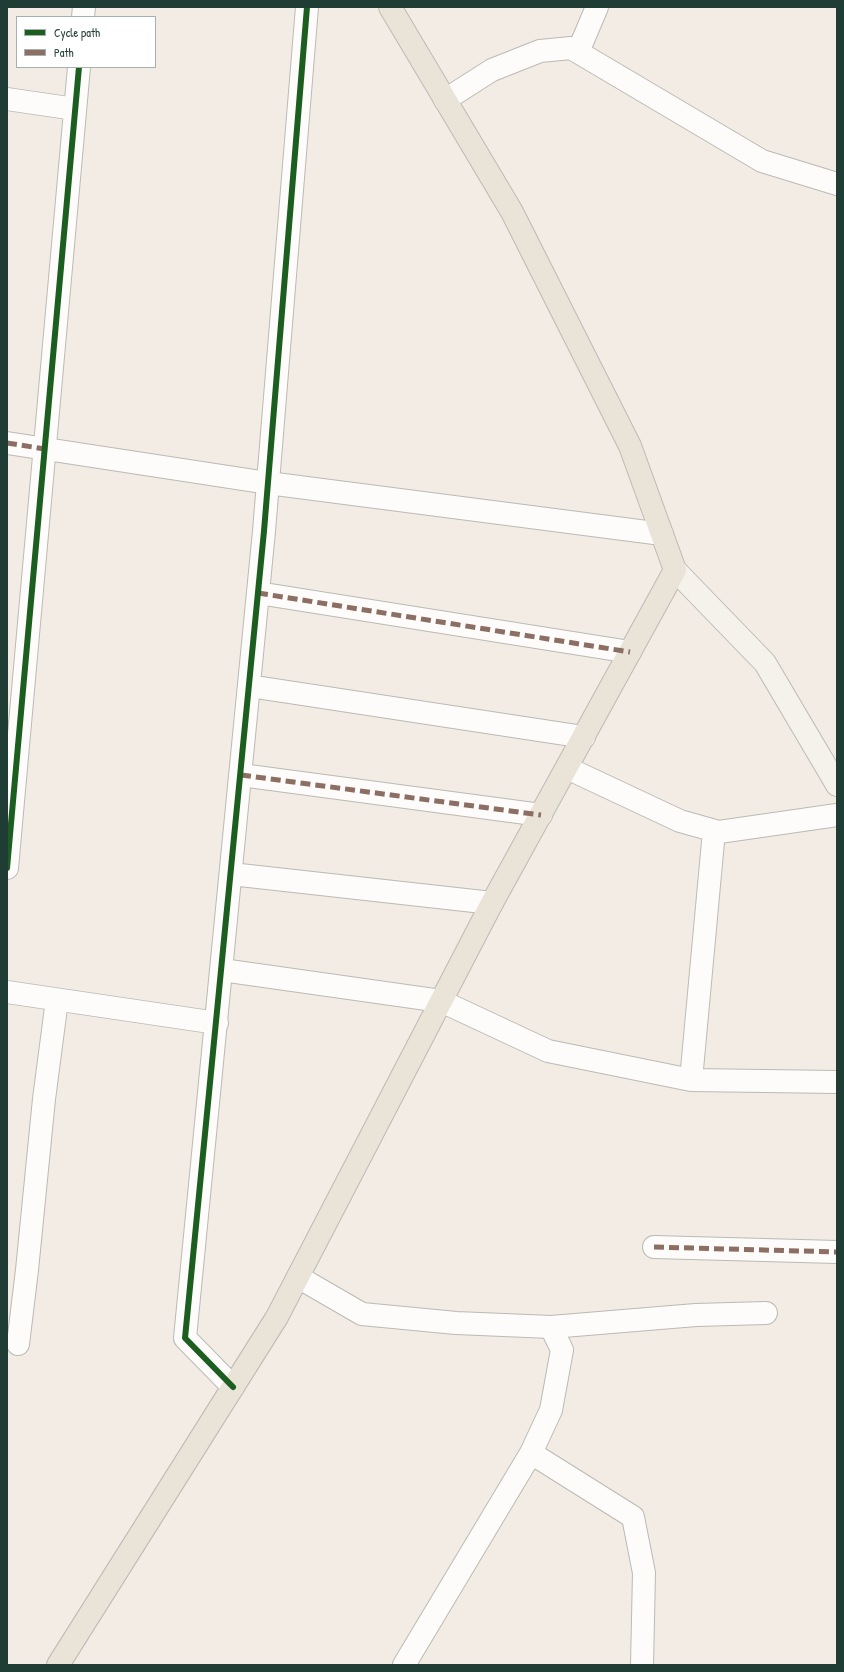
<!DOCTYPE html>
<html>
<head>
<meta charset="utf-8">
<style>
	body { margin:0 }
	#map { position:relative; width:844px; height:1672px; overflow:hidden; background:#f2ece4; font-family:"Patrick Hand",sans-serif }
	canvas { display:block }
	.frame { position:absolute; inset:0; border:8px solid #1f3d34; pointer-events:none }
	.legend { position:absolute; left:16px; top:16px; width:140px; height:52px; box-sizing:border-box; background:#fff; border:1px solid #a5b1ae; margin:0; padding:5px 7px; list-style:none; font-size:12px; color:#1f3d34 }
	.legend li { display:flex; align-items:center; gap:8px; height:20px }
	.legend b { width:20px; border:1px solid #a5b1ae }
</style>
</head>
<body>
<div id="map">
<canvas width="844" height="1672"></canvas>
<div class="frame"></div>
<ul class="legend">
<li><b style="height:5px;background:#1b5e20"></b>Cycle path</li>
<li><b style="height:5px;background:#8d6e63"></b>Path</li>
</ul>
</div>
<script>
const context = document.querySelector('canvas').getContext('2d');
context.lineJoin = 'round';
function shape(rows) {
  const path = new Path2D();
  for (const r of rows) {
    path.moveTo(r[0], r[1]);
    for (let i = 2; i < r.length; i += 2) path.lineTo(r[i], r[i + 1]);
  }
  return path;
}
function strokePath(path, color, width, dash) {
  context.strokeStyle = color;
  context.lineWidth = width;
  context.lineCap = dash ? 'butt' : 'round';
  context.setLineDash(dash || []);
  context.stroke(path);
}
const street = shape([
	[83,17,84,7],
	[578,52,597,7],
	[7,99,75,109],
	[445,100,492,70,540,51,571,48,762,161,837,184],
	[7,443,268,483,662,534],
	[258,593,630,652],
	[249,686,584,737],
	[567,768,680,821,719,832,837,815],
	[241,775,541,815],
	[7,868,79,67],
	[231,874,492,903],
	[222,970,441,1001,548,1051,691,1080,837,1082],
	[7,992,217,1023],
	[691,1080,714,831],
	[654,1247,837,1252],
	[298,1277,362,1314,456,1323,551,1327],
	[18,1344,27,1270,44,1099,57,1000],
	[233,1387,185,1338,264,531,307,7],
	[531,1453,551,1410,562,1350,551,1327,696,1315,766,1313],
	[404,1665,531,1453,633,1517,644,1573,642,1665]
]);
const secondary = shape([
	[675,570,765,663,837,785]
]);
const primary = shape([
	[58,1665,277,1317,492,903,675,570,630,446,512,212,390,7]
]);
const quiet = shape([
	[7,443,45,449],
	[258,593,630,652],
	[241,775,541,815],
	[654,1247,837,1252]
]);
const cycleway = shape([
	[7,868,79,67],
	[233,1387,185,1338,264,531,307,7]
]);
strokePath(street, '#bbbab4', 24);
strokePath(secondary, '#bbbab4', 24);
strokePath(primary, '#bbbab4', 24);
strokePath(street, '#fdfcfb', 22);
strokePath(secondary, '#f5f2ec', 22);
strokePath(primary, '#eae4d8', 22);
strokePath(quiet, '#8d6e63', 5, [10, 5]);
strokePath(cycleway, '#1b5e20', 6);
</script>
</body>
</html>
